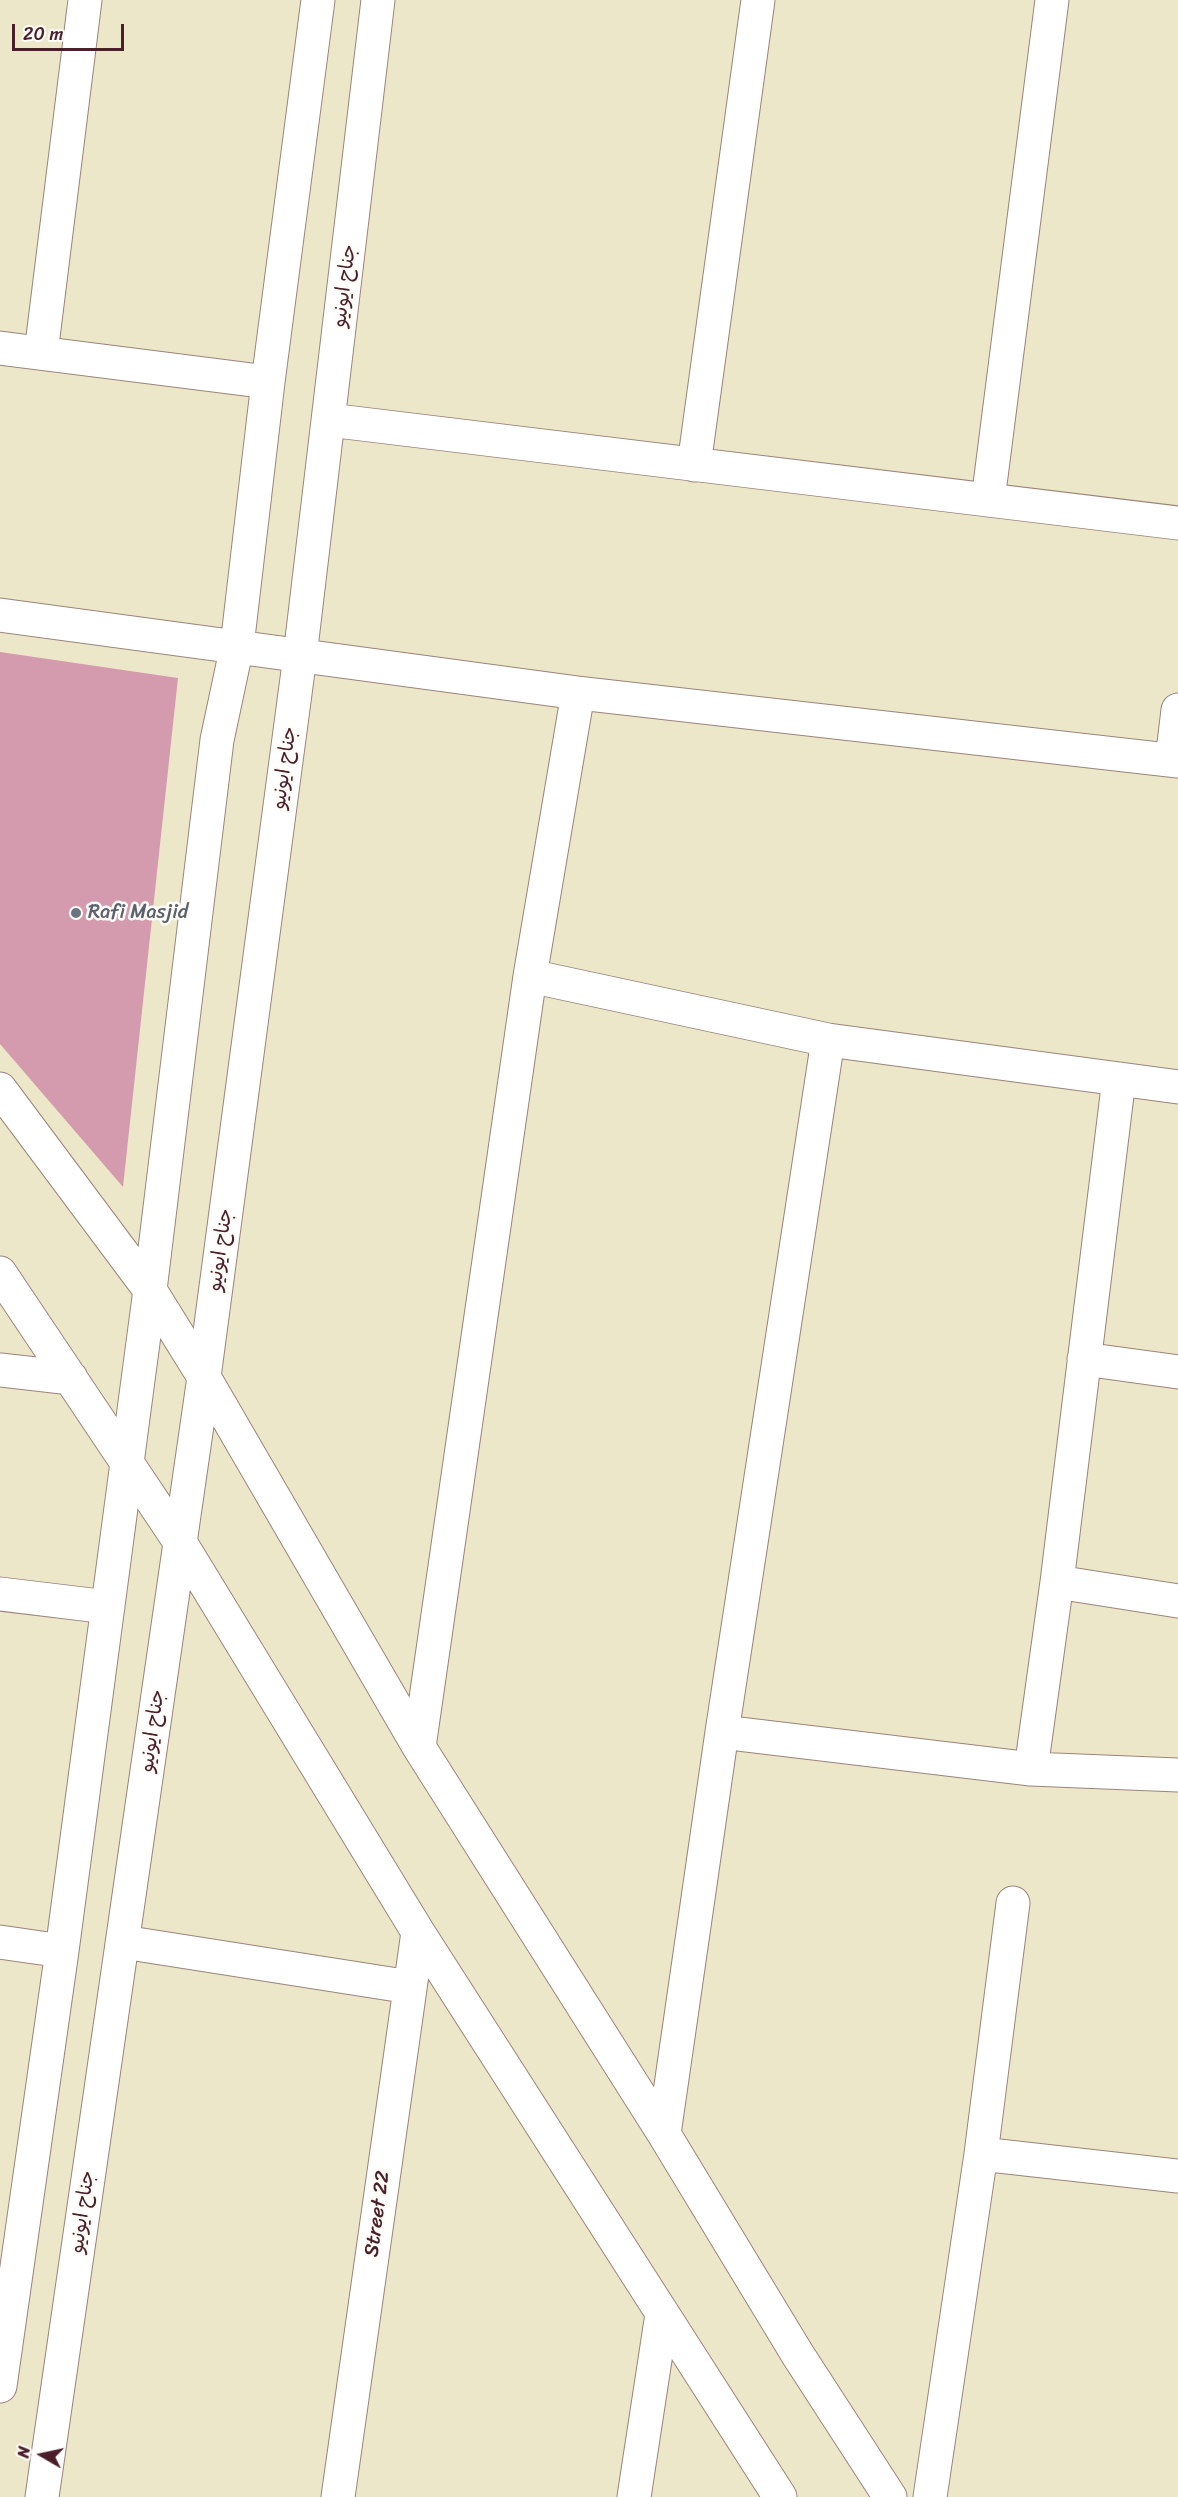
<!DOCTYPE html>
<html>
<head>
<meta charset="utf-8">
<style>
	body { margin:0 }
	#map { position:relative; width:1178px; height:2497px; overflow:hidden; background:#ede7ca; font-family:Sriracha,sans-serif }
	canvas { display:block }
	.north { position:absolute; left:12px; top:2425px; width:60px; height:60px; -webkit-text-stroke:4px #fdfcf7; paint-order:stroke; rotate:279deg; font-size:16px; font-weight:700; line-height:24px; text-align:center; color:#4a1f2b }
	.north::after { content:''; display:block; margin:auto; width:21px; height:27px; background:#4a1f2b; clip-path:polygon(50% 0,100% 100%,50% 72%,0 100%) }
	.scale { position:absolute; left:12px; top:24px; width:112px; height:27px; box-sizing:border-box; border:3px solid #4a1f2b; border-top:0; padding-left:8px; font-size:18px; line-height:21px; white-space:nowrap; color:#4a1f2b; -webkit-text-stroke:4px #fdfcf7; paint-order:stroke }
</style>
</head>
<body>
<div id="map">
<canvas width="1178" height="2497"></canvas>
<div class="north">N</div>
<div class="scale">20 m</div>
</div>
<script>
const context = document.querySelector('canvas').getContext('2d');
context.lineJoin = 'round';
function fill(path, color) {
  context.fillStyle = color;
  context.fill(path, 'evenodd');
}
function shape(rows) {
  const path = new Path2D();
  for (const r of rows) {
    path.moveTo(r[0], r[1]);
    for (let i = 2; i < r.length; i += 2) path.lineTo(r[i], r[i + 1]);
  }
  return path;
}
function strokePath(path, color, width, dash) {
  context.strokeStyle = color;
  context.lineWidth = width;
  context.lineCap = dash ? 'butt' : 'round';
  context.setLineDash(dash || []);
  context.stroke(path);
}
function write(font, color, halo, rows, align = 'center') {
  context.font = font + ' Sriracha,"Playpen Sans Arabic",sans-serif';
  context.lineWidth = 5;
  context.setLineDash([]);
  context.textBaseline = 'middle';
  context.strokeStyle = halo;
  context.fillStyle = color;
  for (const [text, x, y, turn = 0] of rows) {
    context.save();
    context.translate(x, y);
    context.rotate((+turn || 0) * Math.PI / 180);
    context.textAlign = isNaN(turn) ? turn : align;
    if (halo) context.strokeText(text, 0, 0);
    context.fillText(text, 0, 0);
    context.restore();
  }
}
const building = shape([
	[0,652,178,678,123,1187,0,1044]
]);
const minor = shape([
	[0,348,268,382],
	[41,353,85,0],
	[329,420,1178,523],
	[694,465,758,0],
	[988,500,1052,0],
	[0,615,578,693,1178,761],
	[1172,760,1178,710],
	[530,976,828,1040,1178,1087],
	[0,1089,150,1290,204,1377,419,1747,664,2134,798,2355,890,2497],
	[0,1273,180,1542,418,1932,780,2497],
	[1084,1359,1178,1372],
	[0,1370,71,1378],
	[1057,1582,1178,1601],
	[0,1594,108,1607],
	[722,1732,1031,1769,1178,1775],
	[419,1747,530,976,578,693],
	[1031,1769,1057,1582,1119,1079],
	[0,1942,62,1951],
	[123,1942,410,1987],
	[664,2134,722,1732,828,1040],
	[981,2154,1178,2176],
	[0,2386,62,1951,150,1290,217,740,237,646,268,382,318,0],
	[42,2497,204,1377,300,656,378,0],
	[338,2497,418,1932],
	[634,2497,662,2314],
	[930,2497,981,2154,1013,1903]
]);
const markers = [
	[76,913,6,"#6b7280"]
];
const streetNames = [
	["جناح ایونیو",345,286,-83],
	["جناح ایونیو",285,768,-82],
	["جناح ایونیو",221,1250,-82],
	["جناح ایونیو",153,1731,-82],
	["جناح ایونیو",83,2212,-82],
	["Street 22",378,2214,-82]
];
const worshipNames = [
	["Rafi Masjid",88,913]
];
fill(building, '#d49bae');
strokePath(minor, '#9c837a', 35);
strokePath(minor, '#fff', 33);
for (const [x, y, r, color] of markers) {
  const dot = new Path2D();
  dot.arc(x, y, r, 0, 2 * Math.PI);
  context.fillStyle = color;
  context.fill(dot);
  strokePath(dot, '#fdfcf7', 2);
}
write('20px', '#4a1f2b', '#fdfcf7', streetNames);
write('20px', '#5b616d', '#fdfcf7', worshipNames, 'left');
</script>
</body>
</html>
